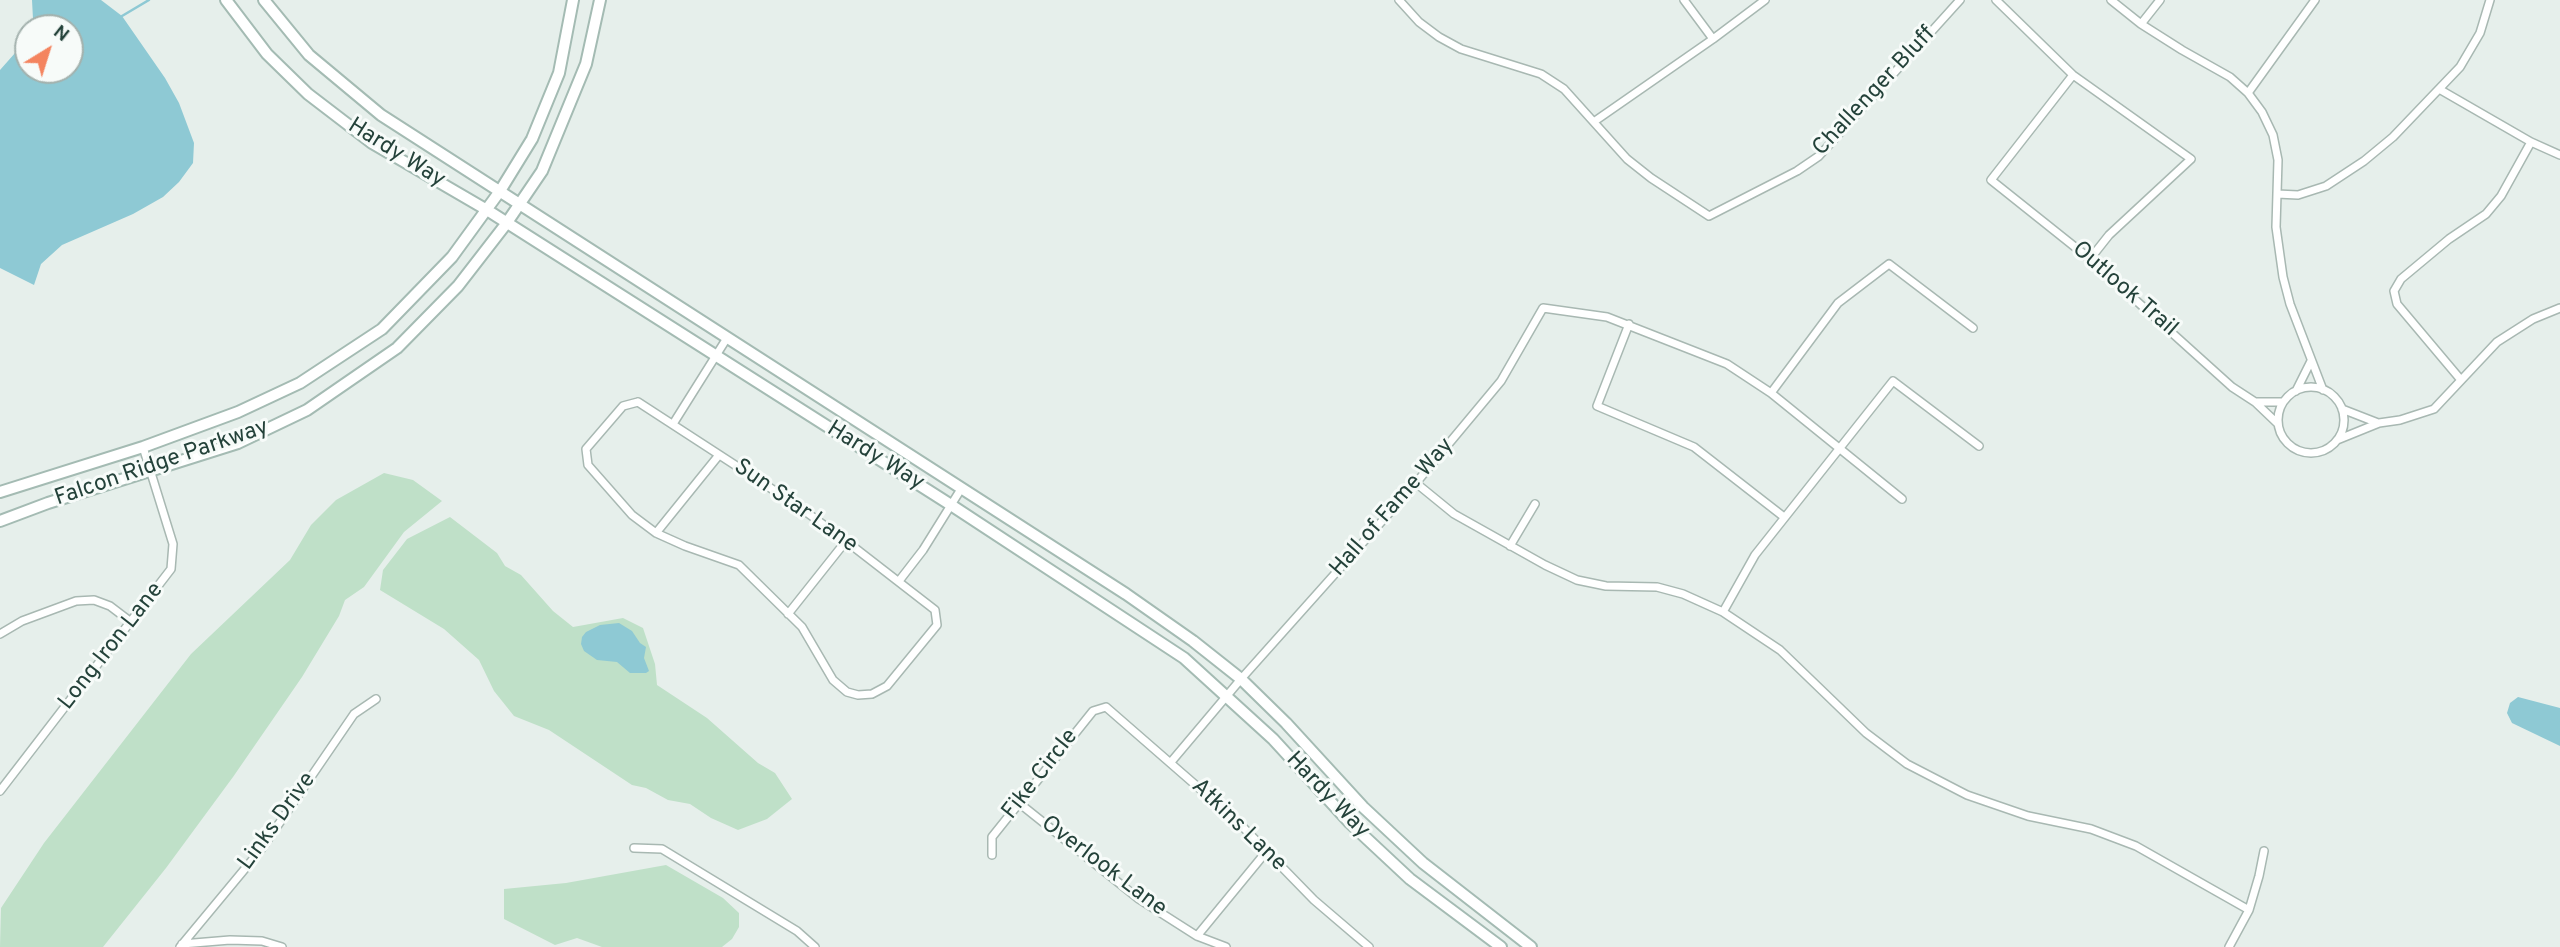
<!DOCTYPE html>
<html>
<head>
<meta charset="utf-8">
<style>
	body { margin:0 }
	#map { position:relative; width:2560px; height:947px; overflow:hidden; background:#e6efeb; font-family:Overpass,sans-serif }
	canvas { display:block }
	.north { position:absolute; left:14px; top:14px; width:70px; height:70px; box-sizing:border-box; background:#f7fbf9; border:2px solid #a3b1ad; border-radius:50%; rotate:38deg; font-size:19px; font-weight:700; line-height:28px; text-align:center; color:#24423a }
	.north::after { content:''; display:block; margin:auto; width:24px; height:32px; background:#f4845f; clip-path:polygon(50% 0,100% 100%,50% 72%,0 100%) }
</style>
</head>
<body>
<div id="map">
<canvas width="2560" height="947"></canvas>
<div class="north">N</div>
</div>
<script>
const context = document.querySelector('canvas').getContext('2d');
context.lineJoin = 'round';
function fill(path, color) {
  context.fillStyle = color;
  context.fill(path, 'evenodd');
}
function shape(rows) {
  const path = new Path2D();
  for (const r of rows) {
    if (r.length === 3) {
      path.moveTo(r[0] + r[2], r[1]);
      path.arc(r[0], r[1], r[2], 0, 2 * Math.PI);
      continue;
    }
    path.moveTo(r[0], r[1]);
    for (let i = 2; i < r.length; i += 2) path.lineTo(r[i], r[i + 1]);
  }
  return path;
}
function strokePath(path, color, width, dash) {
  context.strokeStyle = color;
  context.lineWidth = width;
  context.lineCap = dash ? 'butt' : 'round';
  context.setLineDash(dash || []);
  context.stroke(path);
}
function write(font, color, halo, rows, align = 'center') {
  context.font = font + ' Overpass,sans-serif';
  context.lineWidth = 6;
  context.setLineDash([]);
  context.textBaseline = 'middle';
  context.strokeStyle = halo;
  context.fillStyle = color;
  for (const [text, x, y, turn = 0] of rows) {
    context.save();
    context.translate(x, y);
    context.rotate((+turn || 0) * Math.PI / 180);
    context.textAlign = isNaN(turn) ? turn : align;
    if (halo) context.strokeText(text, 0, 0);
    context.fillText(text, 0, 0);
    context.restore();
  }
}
const green = shape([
	[384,473,413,480,442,501,404,532,364,587,345,600,339,616,302,677,233,777,166,868,103,947,0,947,1,908,44,843,191,654,290,560,311,525,336,500],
	[450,517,497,553,505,566,521,575,553,611,573,627,623,618,643,628,655,664,657,685,707,718,758,763,775,773,792,799,767,819,738,830,711,818,690,804,668,800,646,788,632,785,549,730,514,716,494,691,479,660,444,629,380,590,383,570,407,539],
	[666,865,723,898,739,913,739,927,732,939,722,947,602,947,577,938,555,945,504,919,504,889,566,883]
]);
const water = shape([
	[32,0,101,0,122,16,165,78,179,103,194,143,193,163,179,182,163,197,133,214,62,245,41,264,34,285,0,268,0,70,23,44,28,30,28,70,70,70,70,28,29,28,33,19],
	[619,623,632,631,640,643,646,647,644,658,649,671,646,673,630,673,617,662,597,660,584,651,581,644,582,637,586,632,600,625],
	[2518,697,2560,708,2560,746,2512,723,2507,713,2510,703]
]);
const stream = shape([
	[122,16,149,0]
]);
const street = shape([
	[1399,0,1419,22,1439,37,1461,49,1541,74,1564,89,1627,159,1651,178,1709,216,1797,171,1819,156,1960,0],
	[1684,0,1713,39],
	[1996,0,2073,75,2191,159,2109,235,2090,259],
	[2111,0,2141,24,2182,50,2230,77,2248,93,2262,112,2273,135,2278,160,2276,227,2283,277,2290,304,2323,390],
	[2141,24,2160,0],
	[2073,75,1991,180,2090,259,2232,387,2255,402,2278,424],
	[2439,89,2531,142,2560,155],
	[2248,93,2315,0],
	[1595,121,1713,39,1765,0],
	[2277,194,2298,195,2326,186,2364,161,2393,137,2460,67,2480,33,2490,0],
	[1629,324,1597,406,1694,447,1784,517],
	[2461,380,2397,304,2394,291,2401,279,2449,239,2486,214,2501,196,2531,142],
	[2311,420,33],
	[2296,391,2311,361],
	[1771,393,1838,303,1889,264,1973,328],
	[638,402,795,504,846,541,935,610,937,625,887,686,872,694,858,695,847,692,833,680,802,627,739,565,685,546,656,533,632,515,588,465,586,449,623,406,638,402],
	[2256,402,2283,402],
	[2342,409,2378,423],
	[673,424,727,338],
	[2337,440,2379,423,2400,420,2434,409,2497,342,2533,319,2560,308],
	[1416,483,1454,514,1545,565,1577,580,1606,586,1657,587,1683,594,1723,612,1780,650,1866,733,1907,764,1967,795,2028,816,2091,829,2136,846,2249,910],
	[656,533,719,455],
	[1510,546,1535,504],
	[899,581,923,550,961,489],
	[1723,612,1755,555,1893,381,1979,446],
	[788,614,846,541],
	[0,634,22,621,76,601,94,600,110,606,131,622],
	[1171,762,1241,679,1416,483,1501,381,1543,308,1607,317,1727,364,1771,393,1902,499],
	[0,791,171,569,173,544,143,447],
	[1019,803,1139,899,1197,936,1226,947],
	[634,848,662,849,797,931,815,947],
	[992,855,992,837,1093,711,1106,707,1238,822,1314,900,1369,947],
	[1197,936,1266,852],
	[182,944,230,940,262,941,282,947],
	[180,947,263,847,354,714,376,699],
	[2229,947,2249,910,2259,876,2264,851]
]);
const secondary = shape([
	[226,0,267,54,308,94,372,143,487,210,951,505,1184,658,1273,739,1350,823,1410,879,1501,947],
	[264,0,309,55,381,115,1126,594,1193,641,1241,679,1286,723,1363,807,1423,863,1531,947],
	[0,492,143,447,238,412,300,383,382,329,452,257,500,191,532,139,559,73,573,0],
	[0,521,48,503,238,443,307,410,397,348,458,286,506,224,542,171,586,64,600,0]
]);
const streetNames = [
	["Challenger Bluff",1875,92,-47],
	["Hardy Way",396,154,32],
	["Outlook Trail",2124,290,41],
	["Hardy Way",875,457,32],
	["Falcon Ridge Parkway",162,464,-19],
	["Sun Star Lane",795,507,35],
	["Hall of Fame Way",1393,508,-49],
	["Long Iron Lane",112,647,-52],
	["Fike Circle",1041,775,-52],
	["Hardy Way",1327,796,46],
	["Links Drive",278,822,-54],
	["Atkins Lane",1238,826,44],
	["Overlook Lane",1103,867,37]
];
fill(green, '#bfe0c8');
fill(water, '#8ec9d4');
strokePath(stream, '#8ec9d4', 2.5);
strokePath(street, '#a8b8b2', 10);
strokePath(secondary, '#a4bbb3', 14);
strokePath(street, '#fff', 7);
strokePath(secondary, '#fff', 10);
write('23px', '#24423a', '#f7fbf9', streetNames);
</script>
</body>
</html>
